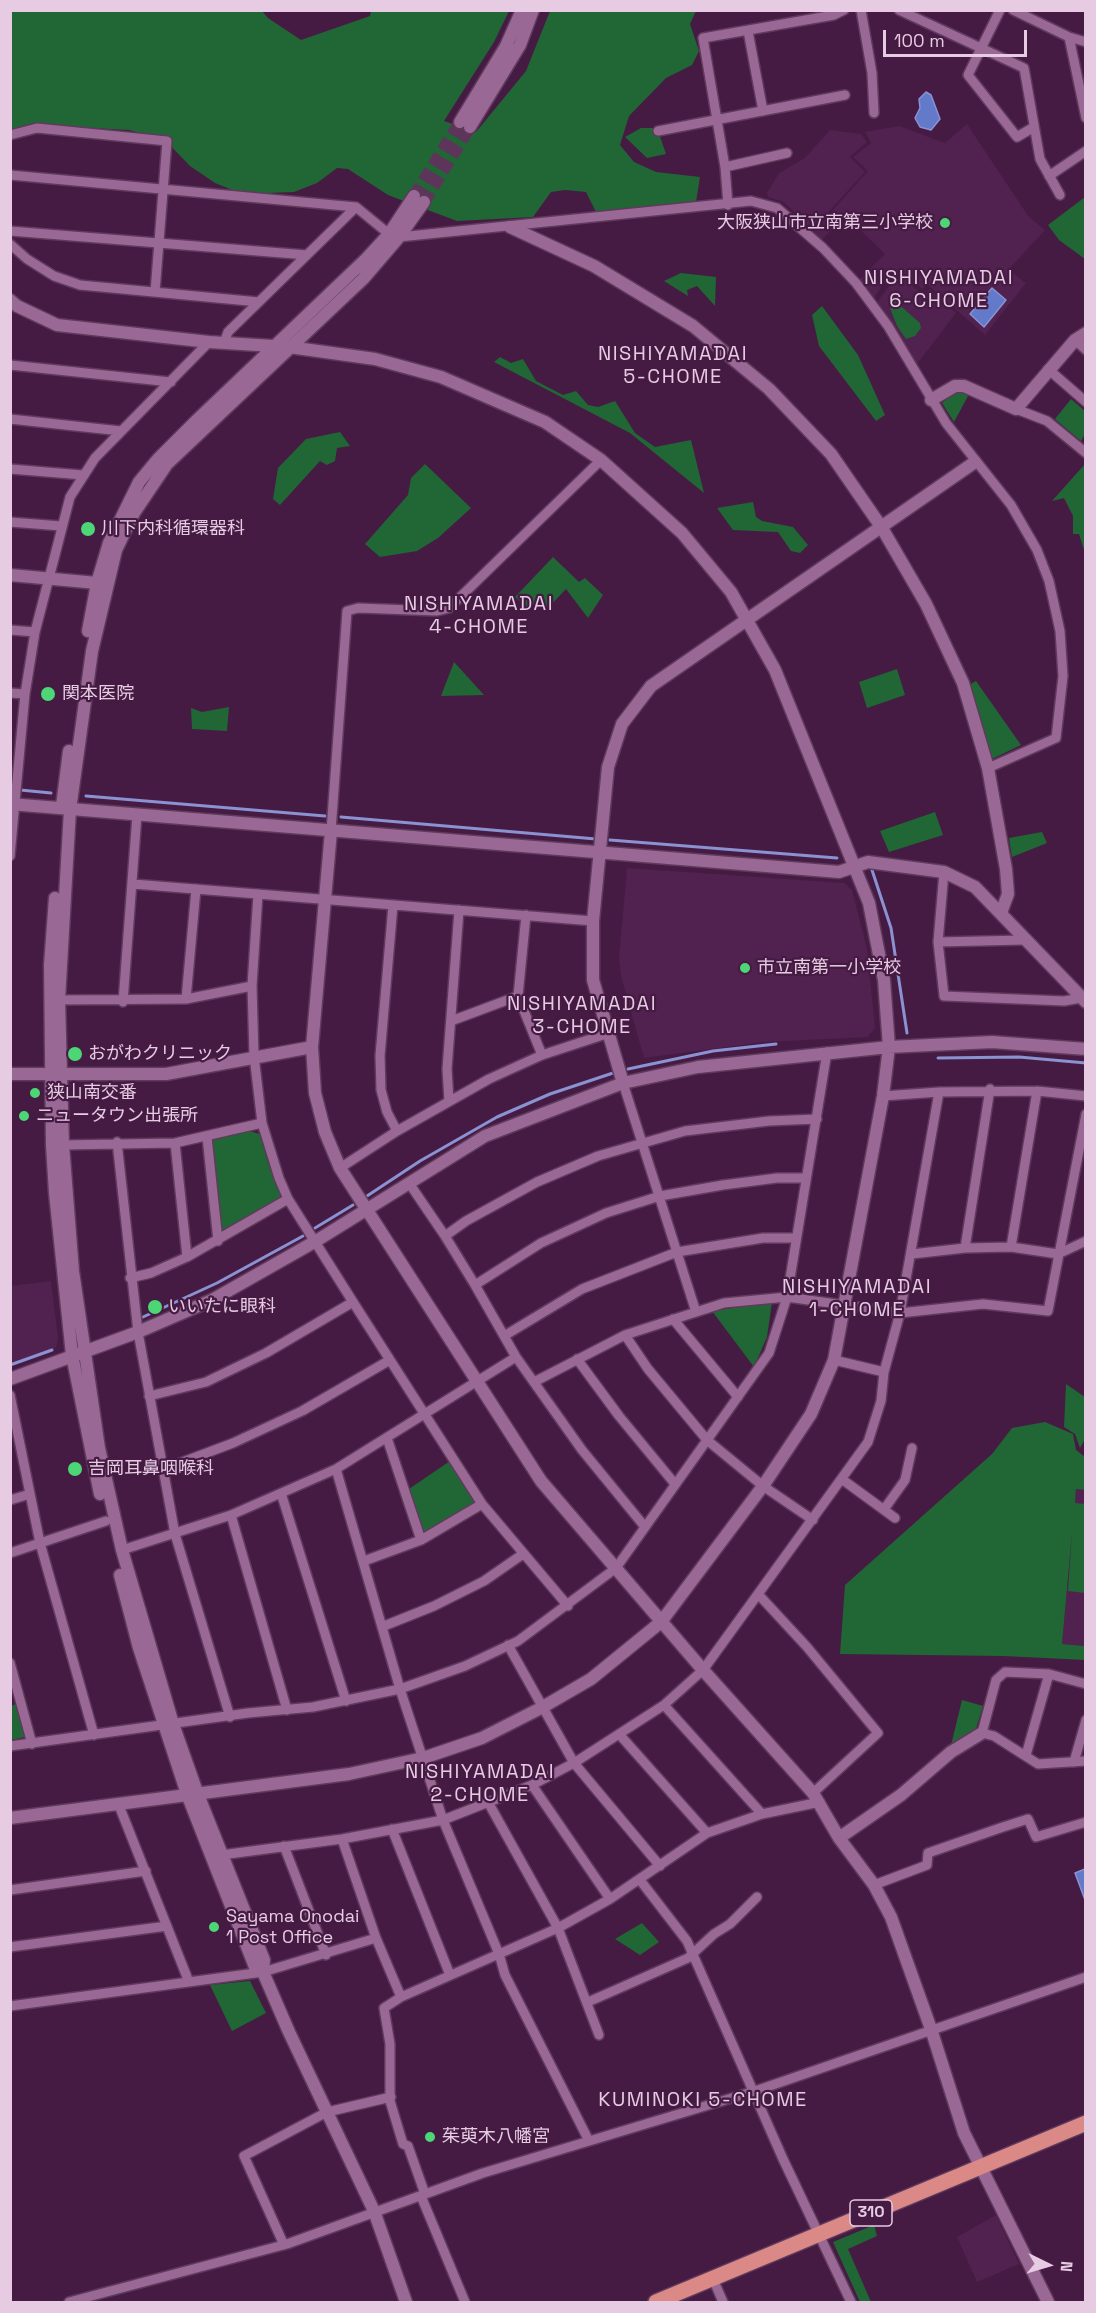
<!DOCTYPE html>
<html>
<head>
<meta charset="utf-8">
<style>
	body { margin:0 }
	#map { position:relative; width:1096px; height:2313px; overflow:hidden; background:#451b43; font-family:"Space Grotesk",sans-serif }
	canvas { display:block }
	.frame { position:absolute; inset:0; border:12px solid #e6cbe3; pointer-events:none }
	.north { position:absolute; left:1018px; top:2235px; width:60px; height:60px; -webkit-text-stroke:4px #451b43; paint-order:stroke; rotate:95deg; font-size:16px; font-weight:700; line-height:24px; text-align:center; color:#e6cbe3 }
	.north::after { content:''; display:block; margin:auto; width:21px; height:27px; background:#e6cbe3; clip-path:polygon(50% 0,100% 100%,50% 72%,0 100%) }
	.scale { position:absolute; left:883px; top:30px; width:144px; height:27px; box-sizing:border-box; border:3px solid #e6cbe3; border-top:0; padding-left:8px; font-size:18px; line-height:21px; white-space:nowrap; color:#e6cbe3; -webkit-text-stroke:4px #451b43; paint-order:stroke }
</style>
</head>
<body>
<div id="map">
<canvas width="1096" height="2313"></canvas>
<div class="frame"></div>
<div class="north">N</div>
<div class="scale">100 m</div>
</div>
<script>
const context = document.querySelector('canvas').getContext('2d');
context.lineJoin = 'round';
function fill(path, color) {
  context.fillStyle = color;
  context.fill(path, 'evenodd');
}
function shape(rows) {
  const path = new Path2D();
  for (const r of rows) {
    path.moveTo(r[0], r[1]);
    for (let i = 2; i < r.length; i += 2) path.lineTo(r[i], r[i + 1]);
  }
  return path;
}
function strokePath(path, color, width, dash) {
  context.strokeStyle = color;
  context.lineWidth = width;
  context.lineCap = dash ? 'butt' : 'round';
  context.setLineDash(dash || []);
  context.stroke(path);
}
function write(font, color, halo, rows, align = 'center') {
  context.font = font + ' "Space Grotesk","Noto Sans JP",sans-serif';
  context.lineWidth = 4.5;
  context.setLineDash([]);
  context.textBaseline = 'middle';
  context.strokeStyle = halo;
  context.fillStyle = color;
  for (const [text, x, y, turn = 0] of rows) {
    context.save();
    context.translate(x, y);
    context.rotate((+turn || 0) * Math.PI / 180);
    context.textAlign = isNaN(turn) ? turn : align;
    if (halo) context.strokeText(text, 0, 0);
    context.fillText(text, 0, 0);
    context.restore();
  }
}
const built = shape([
	[967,124,1029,217,1045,230,1008,270,1026,283,985,335,927,284,922,289,905,274,890,274,874,298,856,283,885,254,845,215,818,244,813,232,868,171,853,157,871,143,865,132,899,126,945,143],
	[830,130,861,134,867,142,850,157,865,172,812,230,784,202,768,197,767,193,779,173,805,158],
	[902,277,924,296,929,289,956,313,917,364,877,302,895,278],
	[627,868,844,883,852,890,867,949,875,1028,868,1037,765,1042,644,1058,621,976,619,959],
	[51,1281,58,1339,56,1347,53,1351,11,1366,11,1286],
	[1076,1489,1085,1490,1085,1646,1062,1644],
	[996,2215,1019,2264,977,2282,957,2237]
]);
const green = shape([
	[10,11,262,11,268,18,301,40,370,16,371,11,509,11,494,42,444,121,476,132,526,71,550,11,696,11,690,24,699,51,692,65,666,78,629,116,620,145,634,162,656,172,700,177,696,202,596,212,586,192,565,190,551,192,533,217,457,221,388,195,348,169,337,168,317,183,294,192,242,194,215,183,190,166,164,139,129,130,71,127,11,131],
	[641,128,657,128,666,154,647,158,625,137],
	[1085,197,1085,259,1059,240,1048,225],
	[681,273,716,277,715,306,697,286,687,290,688,296,664,281],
	[895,301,920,323,921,328,915,336,906,339,897,326,890,308],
	[822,306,858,355,885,415,876,421,819,346,812,315],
	[500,357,511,363,523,359,536,381,563,395,576,391,588,405,598,407,615,401,635,433,655,447,691,440,704,493,630,433,494,362],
	[964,391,968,396,954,422,942,403,956,392],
	[1071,399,1085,411,1085,434,1081,441,1055,419],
	[340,432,350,446,337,448,335,461,327,465,320,461,280,505,273,499,278,468,306,439],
	[425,464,471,508,438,538,417,551,380,557,365,544,408,495,411,478],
	[1085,464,1086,464,1085,553,1079,534,1073,534,1073,516,1064,498,1052,501],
	[753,502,756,517,762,521,793,527,808,545,800,553,791,551,778,532,733,530,717,508],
	[553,557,579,582,585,578,603,595,588,618,566,589,547,609,538,602,530,610,515,597],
	[454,662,484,695,441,696],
	[897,669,905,695,867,708,859,682],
	[976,681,1021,745,990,760,969,685],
	[229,707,227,731,192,729,191,708,202,712],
	[935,812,943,835,889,852,880,831],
	[1042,832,1047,843,1012,857,1009,838],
	[249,1131,260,1134,268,1162,281,1194,280,1199,219,1236,209,1141],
	[772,1302,767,1337,754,1367,712,1311],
	[1066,1384,1085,1397,1085,1439,1080,1448,1075,1434,1064,1427],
	[1045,1422,1073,1434,1076,1450,1085,1457,1085,1490,1076,1489,1075,1503,1085,1504,1085,1593,1068,1591,1072,1533,1062,1644,1085,1646,1085,1660,1003,1656,840,1654,845,1585,992,1454,1012,1428],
	[450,1461,477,1503,426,1534,422,1531,409,1489],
	[962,1700,983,1706,975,1732,951,1745],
	[16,1704,25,1737,11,1740,11,1706],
	[642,1923,659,1942,640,1955,615,1939],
	[250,1981,266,2013,232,2031,210,1985],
	[874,2225,877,2236,848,2249,871,2302,860,2302,833,2242]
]);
const water = shape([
	[926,92,931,95,940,119,931,130,920,127,915,118,920,108,919,99,926,92],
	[992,288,1006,300,984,327,970,314,992,288],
	[1085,1869,1085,1900,1075,1873,1085,1869]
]);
const stream = shape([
	[10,789,51,793],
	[86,796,325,816],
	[341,817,596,839],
	[610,840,837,858],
	[872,870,891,928,907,1033],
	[938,1058,1019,1057,1086,1063],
	[628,1069,713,1051,776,1044],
	[367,1196,420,1161,497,1117,550,1094,613,1073],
	[315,1228,353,1205],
	[143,1317,217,1283,303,1236],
	[10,1365,52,1350]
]);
const tertiaryTunnel = shape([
	[414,196,460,122],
	[424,202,470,127]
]);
const minor = shape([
	[861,10,872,73,874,113],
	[899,10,1024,68,1040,159,1060,195],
	[1000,10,968,75,1017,137,1034,127],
	[1013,10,1069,37,1086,118],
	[748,31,763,111],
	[1069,37,1086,42],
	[658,131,845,95],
	[10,135,37,128,167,141,155,292],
	[725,167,787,153],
	[10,175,356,207,389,234],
	[1049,176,1086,151],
	[728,205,725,167,703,38,834,15,844,10],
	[10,231,307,255],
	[399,237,751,201,777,208,823,248,856,283,888,326,946,423,1011,505,1037,550,1049,581,1060,631,1063,676,1056,738,988,768],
	[10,244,27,259,54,276,80,285,259,302],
	[1075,340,1086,350],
	[224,343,228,332,356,207],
	[10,365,171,382],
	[1048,369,1086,402],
	[1016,409,1047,421,1086,453],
	[10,419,121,431],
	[10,469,83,475],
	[10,522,61,526],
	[10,630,35,632],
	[10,693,25,694],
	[331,831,347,611,358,608,437,611,449,608,601,460],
	[10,856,25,694,35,632,70,497,95,458,209,342],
	[944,872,938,942,944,996,1064,1001,1081,998],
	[133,884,593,921],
	[393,905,380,1056,381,1090,387,1112,397,1131],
	[526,915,518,996,542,1055],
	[938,942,1024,940],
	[252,986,254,1056,262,1123],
	[186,999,196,889],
	[59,1000,186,999,252,986,258,894],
	[123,1002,137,815],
	[451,1021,518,996],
	[623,1083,696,1312],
	[939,1092,1037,1091,1086,1096],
	[449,1101,447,1069,459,910],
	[207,1137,218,1241],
	[117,1142,138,1332,175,1534,230,1717],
	[175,1143,187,1257],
	[63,1145,175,1143,262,1123,279,1178,288,1199,353,1302],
	[340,1168,397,1131,489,1079,542,1055,606,1034],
	[409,1183,445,1236],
	[1011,1247,1037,1091],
	[965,1248,990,1089],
	[912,1254,965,1248,1011,1247,1058,1254,1086,1241],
	[130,1278,151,1273,187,1257,288,1199],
	[475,1285,445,1236,466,1221,537,1182,598,1156,685,1131,769,1121,817,1119],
	[673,1319,738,1397],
	[625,1335,648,1369,707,1440,763,1486,813,1520],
	[504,1336,582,1289,677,1252,763,1238,795,1238],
	[577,1359,619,1416,675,1484],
	[390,1360,482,1504,568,1606],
	[834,1360,884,1372],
	[534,1382,625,1335,724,1303,787,1297,900,1313,939,1092,883,1096],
	[10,1395,40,1543,94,1735],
	[149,1396,206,1382,266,1353,353,1302,390,1360,302,1411,233,1443,164,1469],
	[387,1438,421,1540],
	[336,1469,400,1689,465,1666,518,1641,616,1568,769,1353,787,1297,827,1052],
	[843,1480,895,1518],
	[281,1493,346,1701],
	[10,1500,30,1494],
	[885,1508,905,1480,912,1448],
	[231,1515,287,1710],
	[645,1527,582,1450,516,1357,475,1285,541,1243,606,1213,660,1196,723,1185,777,1178,806,1178],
	[122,1550,231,1515,336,1469,516,1357],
	[10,1553,106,1521],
	[364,1561,421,1540,482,1504],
	[758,1594,807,1647,878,1733,813,1793],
	[384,1626,434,1606,484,1581,523,1554],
	[508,1645,574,1763,660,1866],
	[10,1663,32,1744],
	[1086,1684,1049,1674,1005,1672,996,1680,982,1733,994,1736,1038,1764,1086,1761],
	[664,1705,762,1814],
	[619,1734,707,1833],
	[10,1746,248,1713,313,1707,400,1689,443,1820,499,1954,505,1975,589,2141],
	[1026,1755,1049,1674],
	[1074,1762,1086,1720],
	[532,1785,610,1899],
	[488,1802,558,1928,599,2035],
	[118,1803,189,1982],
	[392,1829,450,1975],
	[342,1839,376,1938],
	[284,1846,326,1955],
	[221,1855,342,1839,443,1820,532,1785,574,1763,664,1705,703,1670,868,1442,881,1401,884,1372,900,1313,983,1304,1048,1311,1086,1114],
	[640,1880,687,1941,783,2159,851,2302],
	[874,1885,927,1865,928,1853,1003,1827,1028,1819,1036,1837,1086,1822],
	[10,1890,146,1871],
	[10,1947,167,1926],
	[401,1997,384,2008,390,2044,390,2101,403,2144,408,2146,425,2194],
	[588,2002,688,1958,714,1934,730,1924,757,1897],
	[10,2006,263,1972,376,1938,401,1997,558,1928,610,1899,707,1833,762,1814,820,1802],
	[421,2196,465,2302],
	[284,2245,244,2156,327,2112,391,2097],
	[713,2279,723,2302],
	[69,2302,287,2244,483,2173,755,2091,1086,1977]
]);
const tertiary = shape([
	[460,122,506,46,522,10],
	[470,127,520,45,533,10],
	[510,227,594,266,693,326,769,389,831,454,882,528,926,604,963,683,988,768,1006,869,1008,894,1001,913],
	[10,300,17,306,57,325,209,342,289,347,375,359,441,377,545,422,601,460,682,533,731,592,775,670,869,903,884,980,889,1047,883,1096,834,1360,811,1414,763,1486,661,1622,591,1679,541,1708,482,1738,423,1758,349,1774,10,1818],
	[931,400,955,386,964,386,1016,409,1075,340,1086,333],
	[10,575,97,583],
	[88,631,97,583,109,543,139,482,158,459,197,420,366,259,389,234,414,196],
	[10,804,839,872,868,862,944,872,975,887,1086,1002],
	[62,806,69,751],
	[331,831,312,1047,315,1093,325,1132,340,1168,541,1481,703,1670,813,1793,839,1838,874,1885,891,1917,931,2029,964,2133,1048,2302],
	[55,898,50,965,52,1145,55,1193,72,1355,100,1494],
	[10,1074,166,1074,312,1047],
	[623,1083,593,980,593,921,608,767,622,724,651,686,975,462],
	[10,1379,138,1332,212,1300,316,1241,485,1136,623,1083,698,1067,889,1047,992,1042,1086,1049],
	[120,1575,139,1648,187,1794,255,1967,263,1972],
	[839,1838,901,1795,951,1752,982,1733],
	[406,2302,374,2211,289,2032,263,1972,264,1960,197,1792,173,1724,122,1550,99,1448,73,1271,63,1145,59,1000,70,810,92,651,116,550,134,513,167,464,363,279,399,237,424,202]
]);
const trunk = shape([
	[656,2302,1086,2123]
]);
const markers = [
	[945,223,6,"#4dd676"],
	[88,529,8,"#4dd676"],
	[48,694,8,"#4dd676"],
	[745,968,6,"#4dd676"],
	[75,1054,8,"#4dd676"],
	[35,1093,6,"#4dd676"],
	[24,1116,6,"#4dd676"],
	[155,1307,8,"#4dd676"],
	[75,1469,8,"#4dd676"],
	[214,1927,6,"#4dd676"],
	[430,2137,6,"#4dd676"]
];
const shields = [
	[871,2213,42]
];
const shieldNames = [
	["310",871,2213]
];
const poiNames = [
	["大阪狭山市立南第三小学校",933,223,"right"],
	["川下内科循環器科",101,529],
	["関本医院",62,694],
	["市立南第一小学校",757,968],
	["おがわクリニック",88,1054],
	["狭山南交番",47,1093],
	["ニュータウン出張所",36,1116],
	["いいたに眼科",168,1307],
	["吉岡耳鼻咽喉科",88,1469],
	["Sayama Onodai",226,1917],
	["1 Post Office",226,1938],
	["茱萸木八幡宮",442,2137]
];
const neighbourhoodNames = [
	["NISHIYAMADAI",939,279],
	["6-CHOME",939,302],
	["NISHIYAMADAI",673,355],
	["5-CHOME",673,378],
	["NISHIYAMADAI",479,605],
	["4-CHOME",479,628],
	["NISHIYAMADAI",582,1005],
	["3-CHOME",582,1028],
	["NISHIYAMADAI",857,1288],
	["1-CHOME",857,1311],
	["NISHIYAMADAI",480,1773],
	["2-CHOME",480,1796],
	["KUMINOKI 5-CHOME",703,2101]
];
fill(built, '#51214f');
fill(green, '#216635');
fill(water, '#627ac9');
strokePath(water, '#8a92d1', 1.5);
strokePath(stream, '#8a92d1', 3);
strokePath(tertiaryTunnel, '#5d355b', 12, [12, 6]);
strokePath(minor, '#5f3a5c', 12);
strokePath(tertiary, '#5f3a5c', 15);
strokePath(trunk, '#5f3a5c', 18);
strokePath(minor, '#996894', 9);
strokePath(tertiary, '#996894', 12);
strokePath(trunk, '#da8986', 15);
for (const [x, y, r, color] of markers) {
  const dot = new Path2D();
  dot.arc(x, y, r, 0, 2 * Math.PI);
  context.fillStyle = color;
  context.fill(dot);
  strokePath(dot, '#451b43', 2);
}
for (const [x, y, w] of shields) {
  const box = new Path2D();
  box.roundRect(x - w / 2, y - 13, w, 26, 4.5);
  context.fillStyle = '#451b43';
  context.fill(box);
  strokePath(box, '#e6cbe3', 1.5);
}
write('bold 16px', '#e6cbe3', null, shieldNames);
write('18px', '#e6cbe3', '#451b43', poiNames, 'left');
context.letterSpacing = '1.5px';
write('20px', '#e6cbe3', '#451b43', neighbourhoodNames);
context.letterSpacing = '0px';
</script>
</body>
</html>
